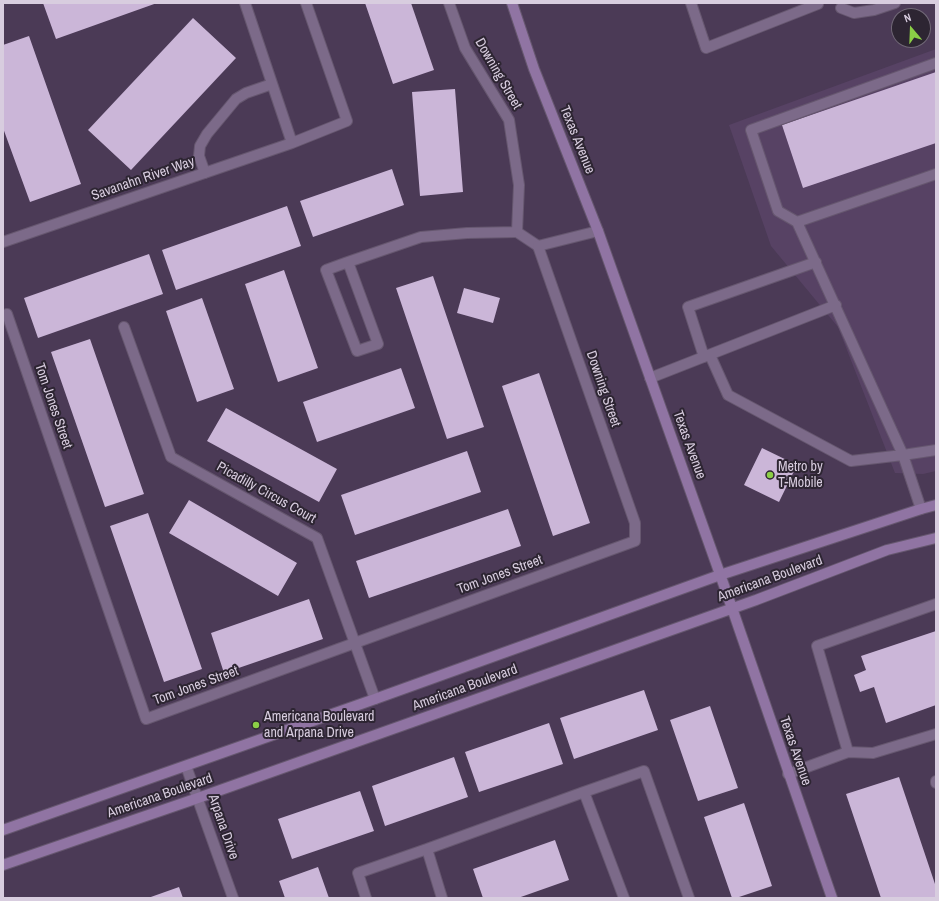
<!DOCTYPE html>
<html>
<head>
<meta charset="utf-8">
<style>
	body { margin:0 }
	#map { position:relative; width:939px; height:901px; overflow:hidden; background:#4b3a56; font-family:"Archivo Narrow",sans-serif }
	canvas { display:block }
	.frame { position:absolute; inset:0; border:4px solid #d8cddf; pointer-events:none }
	.north { position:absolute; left:891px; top:8px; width:40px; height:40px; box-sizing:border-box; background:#2d2532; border:1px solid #716877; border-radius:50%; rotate:341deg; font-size:11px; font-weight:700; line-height:16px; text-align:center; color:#d8cddf }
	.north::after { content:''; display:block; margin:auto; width:14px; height:18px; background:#8bce46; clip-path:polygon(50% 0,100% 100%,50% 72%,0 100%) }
</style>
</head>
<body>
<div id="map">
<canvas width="939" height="901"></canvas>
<div class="frame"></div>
<div class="north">N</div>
</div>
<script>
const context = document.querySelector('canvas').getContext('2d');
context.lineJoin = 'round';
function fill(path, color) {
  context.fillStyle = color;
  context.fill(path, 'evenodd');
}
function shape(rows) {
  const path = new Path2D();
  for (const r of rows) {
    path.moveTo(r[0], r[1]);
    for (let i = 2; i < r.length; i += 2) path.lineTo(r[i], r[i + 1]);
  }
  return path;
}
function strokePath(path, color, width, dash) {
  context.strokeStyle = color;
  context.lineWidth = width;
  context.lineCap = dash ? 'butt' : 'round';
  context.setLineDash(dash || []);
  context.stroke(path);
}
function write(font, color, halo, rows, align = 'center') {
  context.font = font + ' "Archivo Narrow",sans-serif';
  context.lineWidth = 4;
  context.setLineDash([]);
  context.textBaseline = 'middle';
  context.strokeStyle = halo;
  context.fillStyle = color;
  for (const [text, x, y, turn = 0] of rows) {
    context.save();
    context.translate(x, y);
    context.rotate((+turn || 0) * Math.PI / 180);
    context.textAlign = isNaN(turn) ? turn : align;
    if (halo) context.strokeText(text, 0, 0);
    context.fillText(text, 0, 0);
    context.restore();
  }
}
const built = shape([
	[936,49,936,471,923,474,895,473,838,327,771,246,729,125]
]);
const building = shape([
	[43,3,157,3,56,39],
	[365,3,411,3,434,70,393,84],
	[193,18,236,58,131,170,88,130],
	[29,36,81,184,30,202,3,128,3,45],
	[936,72,936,143,803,188,782,125],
	[455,89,463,192,420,196,412,92],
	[392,169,404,205,313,237,300,201],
	[287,206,301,246,176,290,162,250],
	[149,254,163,294,38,338,24,298],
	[284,270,318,368,278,382,245,284],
	[433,276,484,427,447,439,396,288],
	[464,288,500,298,493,323,457,313],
	[202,298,234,389,197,402,166,311],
	[90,339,144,494,105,507,51,352],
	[401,368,415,408,317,442,303,402],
	[539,373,590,523,553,536,502,386],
	[226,408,337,469,319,502,207,441],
	[762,448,797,465,779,502,744,485],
	[467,451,481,492,355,535,341,495],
	[189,500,297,563,278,596,169,533],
	[508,509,521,546,369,598,356,561],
	[148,513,202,669,164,682,110,526],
	[309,599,323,639,224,673,211,633],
	[936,631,936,705,886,723,874,687,860,692,854,675,866,670,861,656],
	[644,690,658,730,574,759,560,718],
	[710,706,738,788,698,801,670,720],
	[549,723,563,764,479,792,465,752],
	[454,757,468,797,385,826,372,786],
	[899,777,936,887,936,898,881,898,846,794],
	[360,791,374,831,292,859,278,819],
	[744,803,772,886,736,898,732,898,704,817],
	[555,840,569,880,518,898,483,898,473,869],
	[318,867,329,898,285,898,279,881],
	[179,887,183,898,148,898]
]);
const lane = shape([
	[797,222,936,174],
	[517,232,538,246],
	[710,355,728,395,851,461,903,455,797,222,778,211,751,130,936,63],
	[704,357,688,307,816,262],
	[650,378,836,305],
	[921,509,903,455,936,450],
	[848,752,817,646,936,604],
	[788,774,848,752,873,753,936,734],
	[584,792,644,771,689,898],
	[366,898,358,873,427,849],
	[442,898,427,849,584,792,624,898]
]);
const street = shape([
	[245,3,292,143],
	[691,3,706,48,818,4],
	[841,8,854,13,874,10,895,3],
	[205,173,199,156,200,146,207,134,236,99,246,93,272,84],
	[3,242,292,143,347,121,306,3],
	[348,262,378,344,357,351,326,270,348,262,421,237,467,233,517,232,519,185,509,120,465,48,449,3],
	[7,314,146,719,635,541,635,523,538,246,598,231],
	[124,327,171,457,317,538,375,699],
	[186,766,233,898],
	[936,781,936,783]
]);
const secondary = shape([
	[512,3,534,69,598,231,732,608,832,898],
	[3,830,375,699,720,575,921,509,936,505],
	[3,865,198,798,756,600,887,550,936,538]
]);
const markers = [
	[770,475,4,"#8bce46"],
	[256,725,4,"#8bce46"]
];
const streetNames = [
	["Downing Street",498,74,60],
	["Texas Avenue",577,140,68],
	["Savanahn River Way",143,179,-19],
	["Downing Street",603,389,71],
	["Tom Jones Street",53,406,71],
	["Texas Avenue",689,445,70],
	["Picadilly Circus Court",266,493,29],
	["Tom Jones Street",500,575,-20],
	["Americana Boulevard",770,579,-20],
	["Tom Jones Street",196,686,-20],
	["Americana Boulevard",465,688,-20],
	["Texas Avenue",795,751,71],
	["Americana Boulevard",160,796,-19],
	["Arpana Drive",223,827,71]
];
const poiNames = [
	["Metro by",778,467],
	["T-Mobile",778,483],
	["Americana Boulevard",264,717],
	["and Arpana Drive",264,733]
];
fill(built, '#574264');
fill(building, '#cbb6d8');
strokePath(lane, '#66576f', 12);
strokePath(street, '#66576f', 12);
strokePath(secondary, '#66576f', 12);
strokePath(lane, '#7c6a89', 10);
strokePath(street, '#7c6a89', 10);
strokePath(secondary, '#9074a3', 10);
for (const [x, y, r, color] of markers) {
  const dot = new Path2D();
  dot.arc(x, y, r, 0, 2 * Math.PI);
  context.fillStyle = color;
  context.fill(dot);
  strokePath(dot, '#2d2532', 1.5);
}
write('14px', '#d8cddf', '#2d2532', streetNames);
write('14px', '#d8cddf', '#2d2532', poiNames, 'left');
</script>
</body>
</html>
